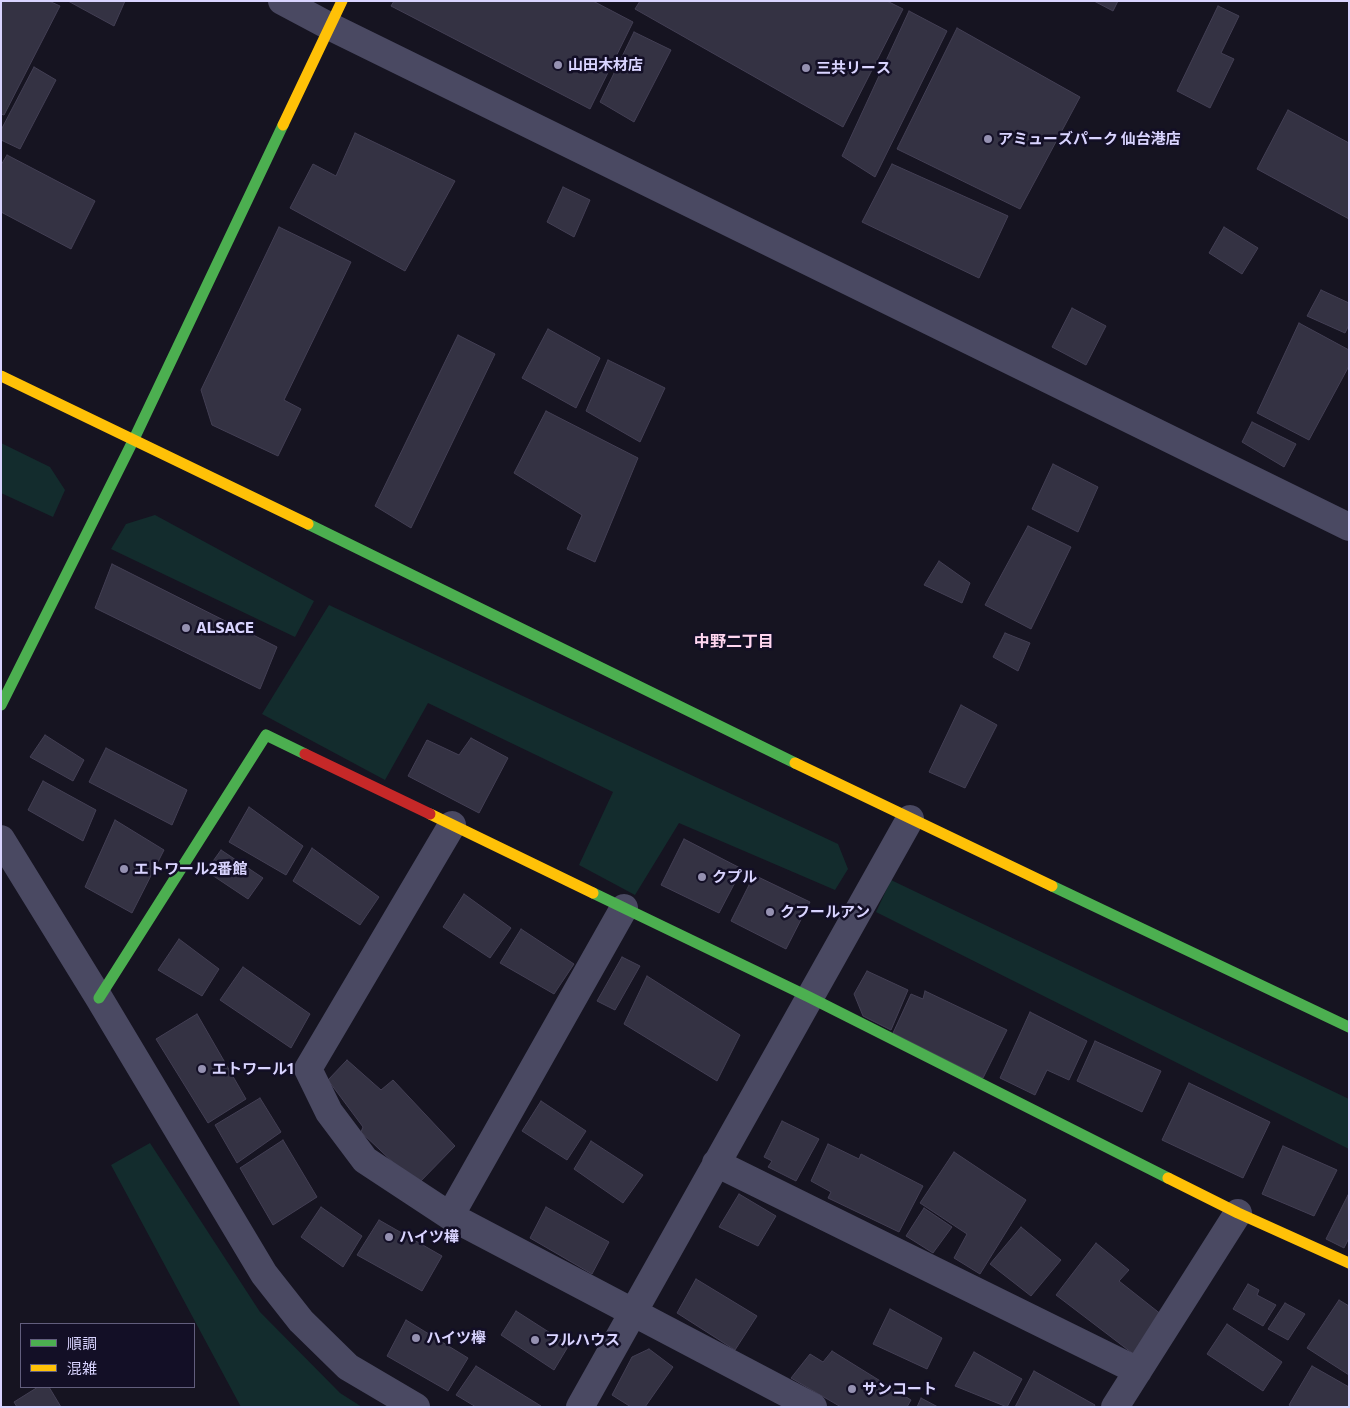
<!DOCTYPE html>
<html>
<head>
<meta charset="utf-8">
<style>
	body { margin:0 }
	#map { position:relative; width:1350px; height:1408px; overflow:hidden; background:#161421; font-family:Commissioner,"Noto Sans JP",sans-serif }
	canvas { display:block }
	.frame { position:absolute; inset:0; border:2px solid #d9d4ff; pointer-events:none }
	.legend { position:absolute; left:20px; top:1323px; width:175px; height:65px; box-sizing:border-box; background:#130f26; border:1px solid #625e7d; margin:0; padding:6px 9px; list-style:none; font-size:15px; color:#d9d4ff }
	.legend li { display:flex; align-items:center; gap:10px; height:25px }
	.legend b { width:25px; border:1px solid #625e7d }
</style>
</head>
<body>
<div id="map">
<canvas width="1350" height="1408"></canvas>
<div class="frame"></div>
<ul class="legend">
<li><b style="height:6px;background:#4caf50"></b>順調</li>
<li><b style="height:6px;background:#ffc107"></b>混雑</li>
</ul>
</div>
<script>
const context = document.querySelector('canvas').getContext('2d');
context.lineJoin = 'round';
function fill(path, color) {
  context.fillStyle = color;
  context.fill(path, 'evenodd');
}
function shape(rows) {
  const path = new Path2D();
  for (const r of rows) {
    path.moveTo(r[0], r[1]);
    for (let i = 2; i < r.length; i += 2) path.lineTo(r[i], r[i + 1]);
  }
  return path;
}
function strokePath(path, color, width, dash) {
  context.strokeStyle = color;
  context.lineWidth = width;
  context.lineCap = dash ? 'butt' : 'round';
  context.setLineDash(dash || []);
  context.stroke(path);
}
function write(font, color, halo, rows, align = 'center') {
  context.font = font + ' Commissioner,"Noto Sans JP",sans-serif';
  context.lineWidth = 5;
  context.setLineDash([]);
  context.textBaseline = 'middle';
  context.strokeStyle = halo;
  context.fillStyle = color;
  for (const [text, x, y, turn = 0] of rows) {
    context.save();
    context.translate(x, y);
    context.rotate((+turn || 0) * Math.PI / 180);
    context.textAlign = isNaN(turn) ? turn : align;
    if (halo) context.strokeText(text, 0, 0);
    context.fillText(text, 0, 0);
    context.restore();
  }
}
const green = shape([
	[1,443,50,467,65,490,53,517,1,493],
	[155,515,314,601,295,637,111,549,126,524],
	[329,605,838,844,848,869,835,890,679,823,635,895,579,865,613,792,428,703,385,780,262,714],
	[891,880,1349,1099,1349,1149,876,912],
	[150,1143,260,1312,340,1393,362,1407,241,1407,111,1165]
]);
const building = shape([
	[1,1,49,1,60,6,4,115,1,114,1,1],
	[68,1,125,1,114,26,68,1],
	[394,1,593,1,633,22,590,109,391,6,394,1],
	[640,1,887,1,903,9,843,127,635,9,640,1],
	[1094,1,1118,1,1113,11,1094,1],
	[1218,6,1239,16,1221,53,1234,59,1210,108,1177,91,1218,6],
	[909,11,947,31,875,177,842,156,909,11],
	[957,28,1080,97,1020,209,897,149,957,28],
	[634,32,671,50,634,122,600,102,634,32],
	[34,67,56,80,20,149,1,140,1,130,34,67],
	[1288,110,1349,143,1349,219,1257,169,1288,110],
	[355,133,455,181,405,271,290,208,313,164,336,176,355,133],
	[7,155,95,201,71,249,1,212,1,165,7,155],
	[892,164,1008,216,979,278,862,222,892,164],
	[563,187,590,200,574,237,547,222,563,187],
	[279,227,351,262,284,400,301,409,278,456,212,425,201,390,279,227],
	[1224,227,1258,248,1242,274,1209,253,1224,227],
	[1321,290,1349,303,1349,325,1345,333,1307,316,1321,290],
	[1072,308,1106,326,1086,365,1052,347,1072,308],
	[1299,323,1349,350,1349,366,1309,440,1257,413,1299,323],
	[548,329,600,358,576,408,522,378,548,329],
	[458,335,495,354,411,528,375,506,458,335],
	[608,360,665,388,640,442,586,411,608,360],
	[546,411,638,458,595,562,567,549,582,515,514,473,546,411],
	[1252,422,1296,444,1284,467,1242,442,1252,422],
	[1053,464,1098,487,1078,532,1032,509,1053,464],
	[1028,526,1071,547,1031,629,985,605,1028,526],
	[939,561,970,583,962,603,924,585,939,561],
	[112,564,277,647,260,689,95,608,112,564],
	[1005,633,1030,643,1018,671,993,657,1005,633],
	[961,705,997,725,965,788,929,772,961,705],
	[45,735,84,760,73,781,30,757,45,735],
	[471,738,508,758,479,813,408,776,427,740,459,755,471,738],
	[106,748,187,790,172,825,89,782,106,748],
	[43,781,96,810,83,841,28,810,43,781],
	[249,807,303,846,286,875,229,842,249,807],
	[115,820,164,850,132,913,85,887,115,820],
	[684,839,742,869,719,913,661,885,684,839],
	[312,848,379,897,360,925,293,881,312,848],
	[221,850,263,878,248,899,206,871,221,850],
	[754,875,810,902,786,949,731,921,754,875],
	[464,894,511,928,490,958,443,927,464,894],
	[521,929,574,964,554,994,500,963,521,929],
	[179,939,219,969,202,996,158,970,179,939],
	[622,957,640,966,615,1010,597,1001,622,957],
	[243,967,310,1014,291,1048,220,1000,243,967],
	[867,971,908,990,891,1030,863,1016,854,994,867,971],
	[647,976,740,1035,717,1081,624,1024,647,976],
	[925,991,1007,1030,983,1078,893,1033,911,994,923,999,925,991],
	[1030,1012,1087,1041,1069,1080,1047,1070,1035,1095,1000,1078,1030,1012],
	[197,1014,246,1099,208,1123,156,1039,197,1014],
	[1095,1041,1161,1071,1142,1112,1077,1081,1095,1041],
	[347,1060,381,1090,393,1080,455,1146,417,1185,361,1132,363,1127,328,1080,347,1060],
	[1189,1083,1270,1122,1243,1178,1162,1140,1189,1083],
	[260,1098,281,1132,237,1163,215,1125,260,1098],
	[541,1101,586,1131,567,1160,522,1131,541,1101],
	[782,1121,819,1139,796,1181,768,1167,772,1161,764,1157,782,1121],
	[283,1140,317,1197,273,1225,240,1168,283,1140],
	[591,1141,643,1175,623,1203,574,1169,591,1141],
	[828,1144,859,1159,861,1154,923,1186,899,1232,828,1198,831,1192,811,1181,828,1144],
	[1283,1146,1337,1170,1314,1216,1262,1194,1283,1146],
	[954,1152,1026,1200,980,1274,954,1258,967,1234,920,1203,954,1152],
	[739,1194,776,1216,758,1246,719,1227,739,1194],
	[1348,1195,1349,1238,1344,1248,1326,1239,1348,1195],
	[321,1207,362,1236,343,1267,301,1237,321,1207],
	[546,1207,609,1242,592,1274,530,1238,546,1207],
	[924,1208,952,1227,933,1253,906,1236,924,1208],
	[379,1220,442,1256,422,1291,357,1255,379,1220],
	[1021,1227,1061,1260,1031,1296,990,1264,1021,1227],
	[1096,1243,1129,1270,1119,1281,1162,1315,1136,1356,1056,1295,1096,1243],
	[696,1279,757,1316,735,1350,677,1313,696,1279],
	[1248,1284,1259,1290,1257,1295,1276,1305,1263,1326,1233,1309,1248,1284],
	[1339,1300,1349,1306,1349,1375,1307,1348,1339,1300],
	[1285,1303,1305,1314,1288,1340,1268,1329,1285,1303],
	[890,1309,942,1338,927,1369,873,1344,890,1309],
	[516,1311,569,1345,554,1370,501,1335,516,1311],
	[406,1320,468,1358,448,1391,387,1356,406,1320],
	[1227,1324,1282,1362,1263,1391,1207,1354,1227,1324],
	[649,1349,673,1367,645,1407,631,1407,612,1395,632,1357,649,1349],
	[832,1351,911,1400,907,1407,841,1407,791,1378,810,1354,823,1362,832,1351],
	[974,1352,1022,1379,1007,1407,955,1386,974,1352],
	[476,1366,541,1406,541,1407,476,1407,456,1395,476,1366],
	[1312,1366,1349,1387,1349,1407,1292,1407,1289,1405,1312,1366],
	[1034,1371,1095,1405,1094,1407,1015,1407,1034,1371],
	[38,1387,49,1387,61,1407,17,1407,14,1402,38,1387],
	[921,1398,938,1407,917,1407,921,1398]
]);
const street = shape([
	[282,1,329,26,1349,527],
	[452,825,308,1069,329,1112,365,1160,450,1216,813,1407],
	[1,839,99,998,264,1274,301,1321,348,1367,416,1407],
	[716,1163,1138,1371],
	[450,1216,624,908],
	[580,1407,910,819],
	[1115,1407,1238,1213]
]);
const fast = shape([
	[308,524,795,763],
	[1,705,134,439,283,125],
	[1052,886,1349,1027],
	[593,893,809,997,1168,1178],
	[99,998,266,735,305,754]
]);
const slow = shape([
	[283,125,342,1],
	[1,376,308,524],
	[795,763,1052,886],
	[430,814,593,893],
	[1168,1178,1238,1213,1349,1263]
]);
const jam = shape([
	[305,754,430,814]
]);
const markers = [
	[558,65,5,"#9591b1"],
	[806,68,5,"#9591b1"],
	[988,139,5,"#9591b1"],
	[186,628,5,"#9591b1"],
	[124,869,5,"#9591b1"],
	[702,877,5,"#9591b1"],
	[770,912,5,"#9591b1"],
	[202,1069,5,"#9591b1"],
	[389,1237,5,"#9591b1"],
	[416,1338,5,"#9591b1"],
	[535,1340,5,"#9591b1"],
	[852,1389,5,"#9591b1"]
];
const poiNames = [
	["山田木材店",568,65],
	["三共リース",816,68],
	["アミューズパーク 仙台港店",998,139],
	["ALSACE",196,628],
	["エトワール2番館",134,869],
	["クプル",712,877],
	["クフールアン",780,912],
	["エトワール1",212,1069],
	["ハイツ樺",399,1237],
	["ハイツ欅",426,1338],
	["フルハウス",545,1340],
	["サンコート",862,1389]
];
const neighbourhoodNames = [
	["中野二丁目",734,642]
];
fill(green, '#132c2d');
fill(building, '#343243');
strokePath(building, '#433f54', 1);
strokePath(street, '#4a4962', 28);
strokePath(fast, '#4caf50', 11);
strokePath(slow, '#ffc107', 11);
strokePath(jam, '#c62828', 11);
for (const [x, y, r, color] of markers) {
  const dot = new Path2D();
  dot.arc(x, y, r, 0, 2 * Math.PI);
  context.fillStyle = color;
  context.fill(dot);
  strokePath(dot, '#130f26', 2);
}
write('bold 15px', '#d9d4ff', '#130f26', poiNames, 'left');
write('bold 16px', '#ffd6f0', '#130f26', neighbourhoodNames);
</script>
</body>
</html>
